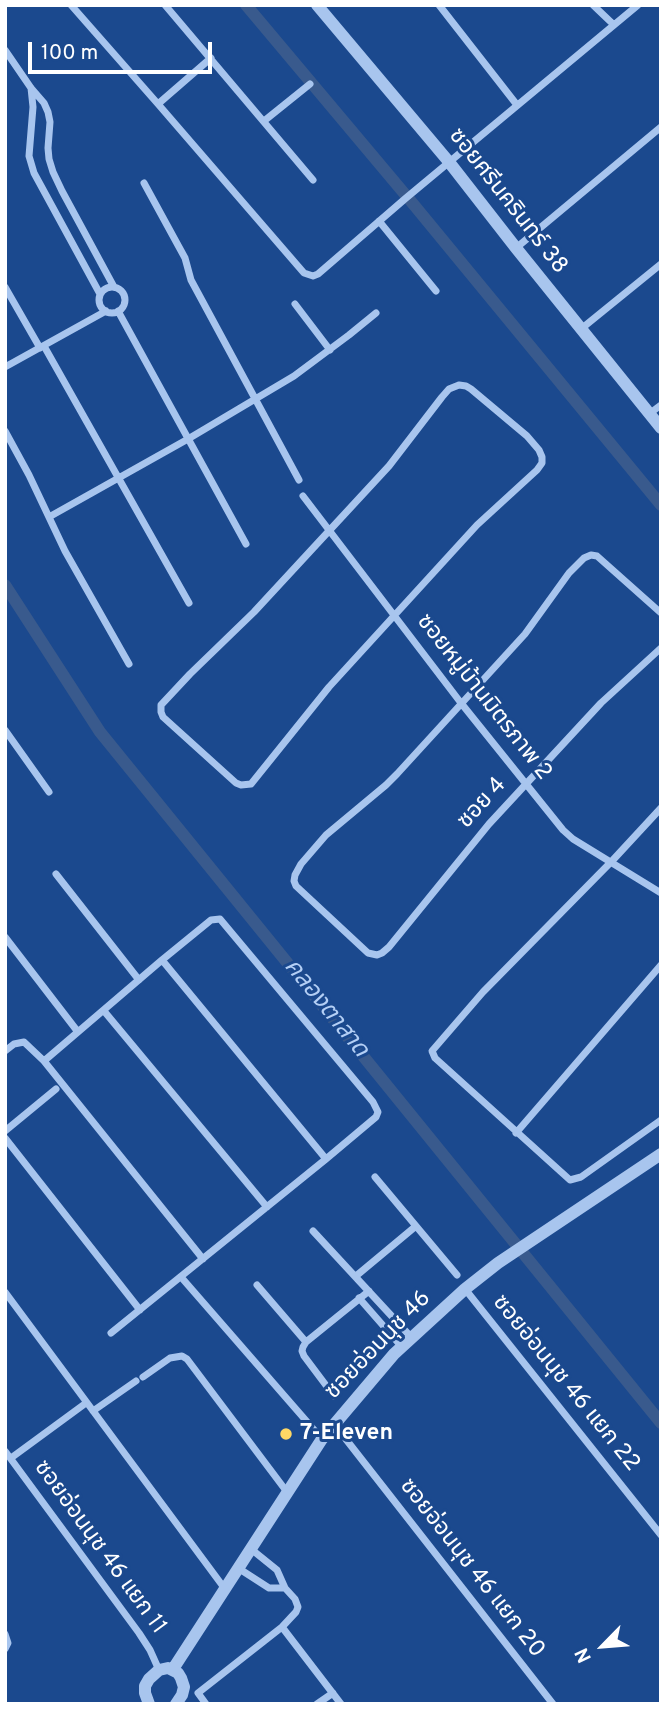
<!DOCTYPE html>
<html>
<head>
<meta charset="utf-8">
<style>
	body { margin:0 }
	#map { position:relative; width:666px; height:1709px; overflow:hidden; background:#1b498e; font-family:Overpass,sans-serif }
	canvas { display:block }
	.frame { position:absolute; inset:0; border:7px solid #fff; pointer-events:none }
	.north { position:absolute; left:568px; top:1611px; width:70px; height:70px; -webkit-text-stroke:5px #1b498e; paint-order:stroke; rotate:245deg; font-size:19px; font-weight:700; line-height:28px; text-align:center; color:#fff }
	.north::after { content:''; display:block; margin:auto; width:24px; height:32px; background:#fff; clip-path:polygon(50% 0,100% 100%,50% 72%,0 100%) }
	.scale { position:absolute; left:28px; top:42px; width:184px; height:32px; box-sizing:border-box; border:4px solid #fff; border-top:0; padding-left:9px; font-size:21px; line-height:24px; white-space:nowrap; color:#fff; -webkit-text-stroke:5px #1b498e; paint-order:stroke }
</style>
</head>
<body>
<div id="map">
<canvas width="666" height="1709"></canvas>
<div class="frame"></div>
<div class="north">N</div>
<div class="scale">100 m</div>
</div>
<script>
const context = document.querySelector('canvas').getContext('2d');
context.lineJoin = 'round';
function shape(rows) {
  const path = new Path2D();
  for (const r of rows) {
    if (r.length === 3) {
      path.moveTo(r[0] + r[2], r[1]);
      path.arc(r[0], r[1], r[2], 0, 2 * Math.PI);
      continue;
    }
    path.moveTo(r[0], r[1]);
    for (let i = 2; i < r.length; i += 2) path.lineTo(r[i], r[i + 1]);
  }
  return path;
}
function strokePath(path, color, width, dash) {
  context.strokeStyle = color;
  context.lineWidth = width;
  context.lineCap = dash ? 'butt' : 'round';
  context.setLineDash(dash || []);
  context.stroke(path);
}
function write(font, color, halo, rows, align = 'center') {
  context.font = font + ' Overpass,"Noto Sans Thai",sans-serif';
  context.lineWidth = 6;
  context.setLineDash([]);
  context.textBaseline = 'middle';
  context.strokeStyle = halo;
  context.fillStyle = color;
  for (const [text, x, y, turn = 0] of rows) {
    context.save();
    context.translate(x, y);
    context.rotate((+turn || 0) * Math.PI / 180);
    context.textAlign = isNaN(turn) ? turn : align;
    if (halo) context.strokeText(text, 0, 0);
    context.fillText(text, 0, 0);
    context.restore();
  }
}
const canal = shape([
	[246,5,414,205,661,505],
	[5,585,100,732,661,1423]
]);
const minor = shape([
	[71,5,158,104,304,273,313,276,318,274,406,198,638,5],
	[165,5,313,180],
	[439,5,517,105],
	[593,5,614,25],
	[5,50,31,88,44,103,48,112,50,122,48,148,49,159,53,172,62,191,114,287],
	[31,88,33,107,29,156,34,173,100,294],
	[158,104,211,58],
	[264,121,310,84],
	[144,183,185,258,191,280,299,480],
	[379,221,436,291],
	[516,248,661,127],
	[5,287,40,348],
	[112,300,13],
	[295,304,330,350],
	[118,311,246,544],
	[581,329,661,264],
	[44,346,189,603],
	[5,367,106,311],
	[459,385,466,386,471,389,527,436,539,450,542,457,542,463,537,470,477,525,329,687,251,784,241,785,236,783,163,717,161,712,161,705,190,674,254,612,389,466,442,397,449,389,459,385],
	[649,414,661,405],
	[5,431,29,475,65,551,129,664],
	[303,496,461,703,563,830,573,839,661,893],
	[49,517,188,439,294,376,349,335,376,313],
	[661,613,597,556,591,555,584,558,569,573,525,634,397,774,386,785,326,835,301,864,295,875,294,881,296,886,368,953,377,955,382,953,389,947,489,824,601,703,661,648],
	[5,730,49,792],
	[661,808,612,861,483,992,432,1051,435,1058,570,1180,581,1177,661,1120],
	[56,874,139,980],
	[5,937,78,1032],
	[162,960,326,1159],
	[104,1011,267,1207],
	[5,1051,14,1044,24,1042,44,1061,203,1259],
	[44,1061,162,960,211,920,220,919,373,1102,378,1112,376,1117,326,1159,111,1333],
	[5,1131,56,1089],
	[516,1133,661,965],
	[5,1138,140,1310],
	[375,1177,457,1275],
	[313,1231,411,1337],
	[356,1276,416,1226],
	[181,1277,322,1439],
	[257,1285,306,1342],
	[465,1289,661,1535],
	[5,1292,225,1589],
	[359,1298,401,1346],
	[143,1377,170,1358,182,1356,187,1359,287,1492],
	[334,1396,304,1356,302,1351,303,1347,306,1342,369,1291],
	[93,1411,136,1381],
	[334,1424,553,1704],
	[5,1451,139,1633,150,1650,159,1670],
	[11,1458,86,1403],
	[238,1568,269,1588,285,1588,277,1570,251,1549],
	[282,1627,341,1704],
	[5,1634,8,1643,5,1649],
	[206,1704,198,1693,282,1627,296,1612,298,1607,295,1599,285,1588],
	[317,1704,333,1693]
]);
const tertiary = shape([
	[317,5,449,162,516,248,661,428],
	[173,1669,322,1439,394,1354,465,1289,498,1263,661,1154],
	[149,1704,145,1693,145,1686,149,1679,159,1670,168,1668,178,1673,181,1678,184,1687,182,1695,176,1704]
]);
const markers = [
	[286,1434,7,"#ffd865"]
];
const streetNames = [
	["ซอยศรีนครินทร์ 38",507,202,52],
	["ซอยหมู่บ้านมิตรภาพ 2",483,698,52],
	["ซอย 4",483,804,-48],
	["ซอยอ่อนนุช 46",379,1346,-46],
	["ซอยอ่อนนุช 46 แยก 22",565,1384,51],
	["ซอยอ่อนนุช 46 แยก 11",99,1548,54],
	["ซอยอ่อนนุช 46 แยก 20",471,1569,52]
];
const poiNames = [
	["7-Eleven",300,1434]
];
const waterNames = [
	["คลองตาสาด",325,1009,51]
];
strokePath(canal, '#395a8d', 12);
strokePath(minor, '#a8c5ee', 7);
strokePath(tertiary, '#a8c5ee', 12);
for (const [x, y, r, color] of markers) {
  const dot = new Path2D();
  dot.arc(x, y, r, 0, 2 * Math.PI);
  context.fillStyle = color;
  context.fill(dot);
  strokePath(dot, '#1b498e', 2.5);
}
write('23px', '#fff', '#1b498e', streetNames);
write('bold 23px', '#fff', '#1b498e', poiNames, 'left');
write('italic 24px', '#b4cff5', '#1b498e', waterNames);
</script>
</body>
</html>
